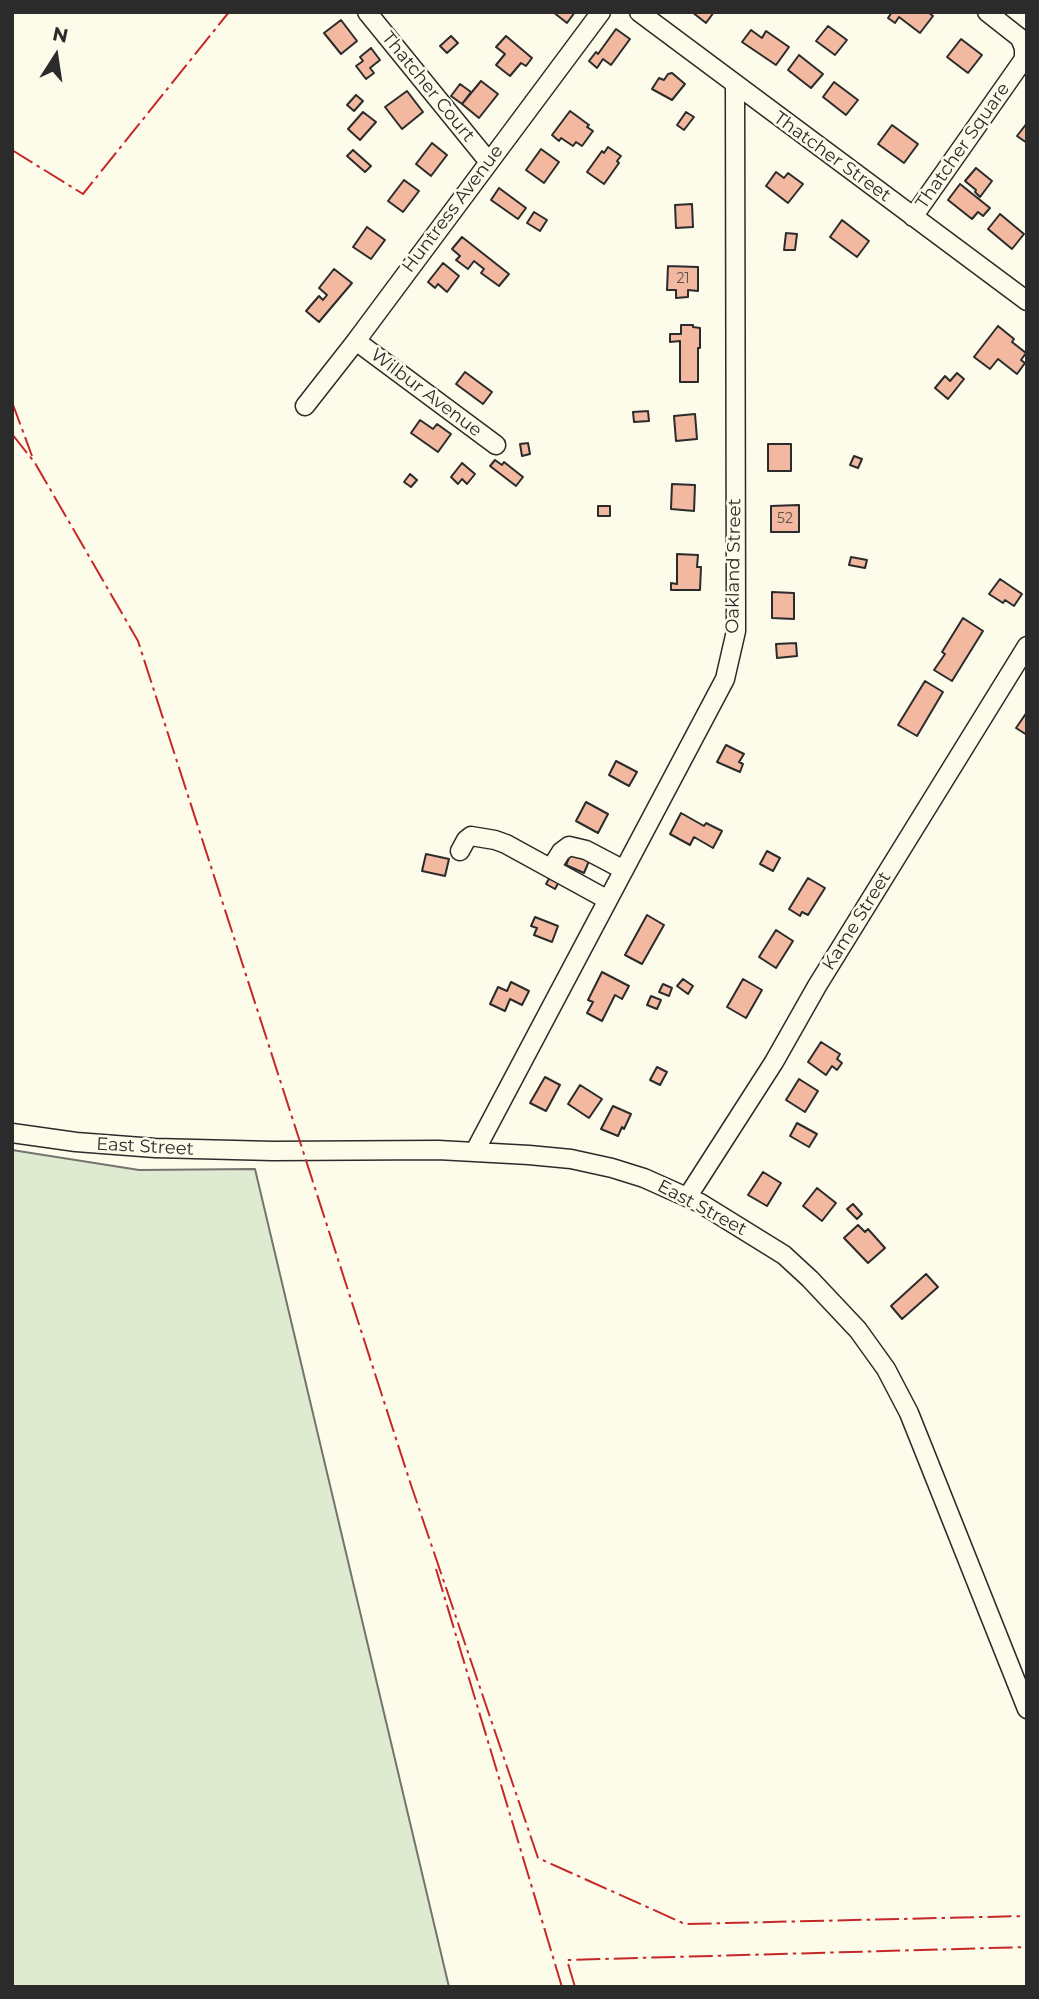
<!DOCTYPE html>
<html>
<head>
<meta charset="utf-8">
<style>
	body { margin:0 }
	#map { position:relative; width:1039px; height:1999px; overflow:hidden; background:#fdfbea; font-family:Montserrat,sans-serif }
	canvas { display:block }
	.frame { position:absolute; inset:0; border:14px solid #2b2b2b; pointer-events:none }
	.north { position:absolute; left:21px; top:21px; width:70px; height:70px; -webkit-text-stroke:5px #fdfbea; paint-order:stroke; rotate:12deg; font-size:19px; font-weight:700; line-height:28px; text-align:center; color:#2b2b2b }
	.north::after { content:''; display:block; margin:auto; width:24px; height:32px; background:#2b2b2b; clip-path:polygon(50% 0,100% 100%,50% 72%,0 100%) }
</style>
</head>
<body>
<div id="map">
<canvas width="1039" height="1999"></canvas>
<div class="frame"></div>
<div class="north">N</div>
</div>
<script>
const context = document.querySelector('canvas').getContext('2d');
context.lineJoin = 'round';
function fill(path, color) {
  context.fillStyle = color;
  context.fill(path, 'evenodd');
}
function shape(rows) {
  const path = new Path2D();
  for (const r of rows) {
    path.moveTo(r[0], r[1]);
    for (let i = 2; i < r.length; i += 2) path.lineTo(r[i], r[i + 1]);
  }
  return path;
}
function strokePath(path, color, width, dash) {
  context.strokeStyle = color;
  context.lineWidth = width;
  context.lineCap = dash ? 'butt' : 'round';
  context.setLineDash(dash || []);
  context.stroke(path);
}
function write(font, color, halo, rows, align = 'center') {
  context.font = font + ' Montserrat,sans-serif';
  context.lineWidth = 5;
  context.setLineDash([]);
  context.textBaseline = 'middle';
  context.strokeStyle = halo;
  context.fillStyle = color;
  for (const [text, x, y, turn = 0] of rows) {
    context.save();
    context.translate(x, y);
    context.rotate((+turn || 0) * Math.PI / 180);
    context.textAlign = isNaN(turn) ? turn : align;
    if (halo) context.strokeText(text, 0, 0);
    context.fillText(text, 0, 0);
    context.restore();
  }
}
const green = shape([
	[12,1150,139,1170,255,1169,449,1987,12,1987,12,1150]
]);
const building = shape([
	[553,12,575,12,567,23,553,12],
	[692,12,714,12,706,23,692,12],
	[892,12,928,12,933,16,920,33,899,17,895,23,888,18,892,12],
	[341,20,357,41,341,54,324,33,341,20],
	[828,26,847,40,835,55,816,41,828,26],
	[616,29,630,39,611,65,603,59,597,68,589,61,596,52,598,54,616,29],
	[751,30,762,38,766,31,789,47,776,65,742,42,751,30],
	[451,36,458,43,447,53,440,46,451,36],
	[506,36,532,58,526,66,521,63,510,76,496,65,505,54,496,47,506,36],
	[961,39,982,55,968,73,947,57,961,39],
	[371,48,380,60,370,68,374,73,366,79,356,66,363,61,360,57,371,48],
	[799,55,823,74,811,88,788,70,799,55],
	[672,73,685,84,672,100,652,89,659,78,664,80,668,74,672,73],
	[481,81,498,94,479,118,462,104,481,81],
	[834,82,858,100,846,115,823,97,834,82],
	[460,84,471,92,462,104,451,96,460,84],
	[407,91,423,112,402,129,385,107,407,91],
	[356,95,363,101,354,111,347,105,356,95],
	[570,111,589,125,587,127,593,131,582,146,576,142,573,146,561,138,559,141,552,135,570,111],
	[363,112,376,122,360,140,348,129,363,112],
	[686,112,694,117,684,130,677,125,686,112],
	[1027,123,1027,143,1017,136,1027,123],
	[892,125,918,144,904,163,878,144,892,125],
	[432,143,447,155,431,176,416,164,432,143],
	[608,147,621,156,617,161,619,163,604,184,587,172,602,151,604,153,608,147],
	[541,149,559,162,544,183,526,170,541,149],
	[353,150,371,166,365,172,347,156,353,150],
	[976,168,992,181,980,197,975,192,976,190,965,181,976,168],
	[776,172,784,178,788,173,803,184,788,203,766,186,776,172],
	[404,180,419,191,403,212,388,201,404,180],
	[960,184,990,208,983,216,978,212,972,219,948,200,960,184],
	[499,188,526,208,518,219,491,200,499,188],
	[692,204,693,227,676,228,675,205,692,204],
	[534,212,547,220,540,231,527,223,534,212],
	[1000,214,1024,234,1012,249,988,229,1000,214],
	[842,220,869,241,857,257,830,237,842,220],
	[367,227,385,240,371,259,353,247,367,227],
	[786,233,797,234,795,250,784,250,786,233],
	[462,237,509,274,499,286,481,273,484,269,474,261,468,269,456,260,460,256,452,249,462,237],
	[443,263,459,276,447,292,438,284,435,288,428,282,443,263],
	[668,266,698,267,698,291,688,290,688,297,676,298,676,290,667,290,668,266],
	[334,269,352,283,319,322,306,311,319,296,323,300,327,295,319,288,334,269],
	[681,325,693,325,693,327,700,328,700,348,698,348,698,382,680,382,680,341,670,342,670,334,681,334,681,325],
	[998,326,1014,339,1012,342,1026,353,1021,360,1025,363,1017,374,998,359,990,369,974,357,998,326],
	[465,372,492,392,483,404,456,384,465,372],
	[957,373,964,379,948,399,935,388,945,376,950,381,957,373],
	[648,411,649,421,634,422,633,412,648,411],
	[695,414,697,439,676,441,674,416,695,414],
	[420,420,433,429,437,424,451,434,438,452,411,433,420,420],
	[528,443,530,454,522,456,520,444,528,443],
	[768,444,791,444,791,471,768,471,768,444],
	[854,456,862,459,858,468,850,465,854,456],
	[495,460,502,465,504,462,523,477,516,486,490,466,495,460],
	[462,463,475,474,467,484,462,479,458,484,451,477,462,463],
	[410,474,417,480,411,487,404,482,410,474],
	[672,484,695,485,694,511,671,509,672,484],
	[799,505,799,532,771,532,771,506,799,505],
	[598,506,610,506,610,516,598,516,598,506],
	[677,554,698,555,697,567,701,567,700,590,671,590,671,583,677,584,677,554],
	[851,557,867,560,865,568,849,565,851,557],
	[1000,579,1022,594,1014,606,1005,600,1003,603,989,594,1000,579],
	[772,592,794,593,794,619,772,618,772,592],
	[963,618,983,631,952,681,934,670,945,654,942,652,963,618],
	[796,643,797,656,777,658,776,644,796,643],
	[925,681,943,692,917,736,898,725,925,681],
	[1027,712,1027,735,1016,728,1027,712],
	[726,745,744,754,739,762,743,764,740,772,717,762,726,745],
	[616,761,637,772,629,786,609,775,616,761],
	[586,802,608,814,598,833,576,821,586,802],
	[681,813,704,826,706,823,722,831,713,848,694,837,690,845,670,834,681,813],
	[767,851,780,858,773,871,760,864,767,851],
	[571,853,589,861,584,873,566,865,571,853],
	[426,854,449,859,445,876,422,871,426,854],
	[550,877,559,882,555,889,546,884,550,877],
	[808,878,825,888,808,915,802,912,800,916,789,909,808,878],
	[647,915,664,925,642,964,625,955,647,915],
	[535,917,558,926,552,942,534,935,537,928,531,926,535,917],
	[776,930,793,941,776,968,759,957,776,930],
	[602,972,629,986,622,999,615,995,602,1021,587,1013,593,1002,588,1000,602,972],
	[683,979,693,986,688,994,677,986,683,979],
	[743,979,762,990,746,1018,727,1007,743,979],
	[511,982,529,991,522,1005,510,999,505,1011,490,1004,498,987,507,991,511,982],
	[663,984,672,988,669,996,659,992,663,984],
	[651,996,661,1000,657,1009,647,1005,651,996],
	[821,1042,840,1054,837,1059,842,1063,837,1070,832,1066,826,1075,808,1062,821,1042],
	[657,1067,667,1072,660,1085,650,1080,657,1067],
	[545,1077,560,1085,546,1111,530,1103,545,1077],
	[799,1079,818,1091,805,1112,786,1100,799,1079],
	[580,1085,602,1099,589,1118,568,1104,580,1085],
	[613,1106,631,1114,624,1129,622,1127,618,1136,601,1129,613,1106],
	[797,1123,817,1134,809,1147,790,1136,797,1123],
	[763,1172,781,1183,767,1206,748,1195,763,1172],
	[817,1188,836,1203,822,1221,803,1206,817,1188],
	[853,1204,862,1214,857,1219,847,1209,853,1204],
	[858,1225,865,1232,868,1229,885,1248,868,1263,844,1238,858,1225],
	[926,1274,938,1287,902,1319,891,1306,926,1274]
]);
const minor = shape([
	[367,12,489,162],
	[639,12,1027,301],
	[913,217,1024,59,1024,48,1020,38,987,12],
	[356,341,496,445],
	[305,406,356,341,601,12],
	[460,851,466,840,471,836,495,840,506,844,608,900],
	[551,868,561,852,569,846,586,850,624,870],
	[12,1133,76,1142,155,1148,273,1151,438,1150,529,1155,571,1159,612,1168,644,1178,700,1203,784,1255,810,1279,858,1330,886,1369,909,1413,927,1458,1027,1709],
	[475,1151,725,679,736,631,735,85],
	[688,1196,774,1062,817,986,1027,646]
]);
const power = shape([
	[12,150,83,194,229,12],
	[12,402,32,456],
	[12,434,35,463,138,641,411,1485,538,1858,685,1924,1027,1916],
	[436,1569,562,1987],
	[575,1987,567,1960,1027,1947]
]);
const numberNames = [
	["21",683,279],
	["52",785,519]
];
const streetNames = [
	["Thatcher Court",428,87,51],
	["Thatcher Square",963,146,-55],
	["Thatcher Street",832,157,36],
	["Huntress Avenue",453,209,-53],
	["Wilbur Avenue",426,393,37],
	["Oakland Street",734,566,-89],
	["Kame Street",857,921,-58],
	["East Street",145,1147,3],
	["East Street",702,1208,28]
];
fill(green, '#deebd1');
strokePath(green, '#74746e', 2);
fill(building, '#f2b8a0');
strokePath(building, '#2b2b2b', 2);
strokePath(minor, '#2b2b2b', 21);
strokePath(minor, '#fdfbea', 18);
strokePath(power, '#c62828', 2, [24, 5, 3.5, 5]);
write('14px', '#5d4e48', null, numberNames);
write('18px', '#2b2b2b', '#fdfbea', streetNames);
</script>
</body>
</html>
